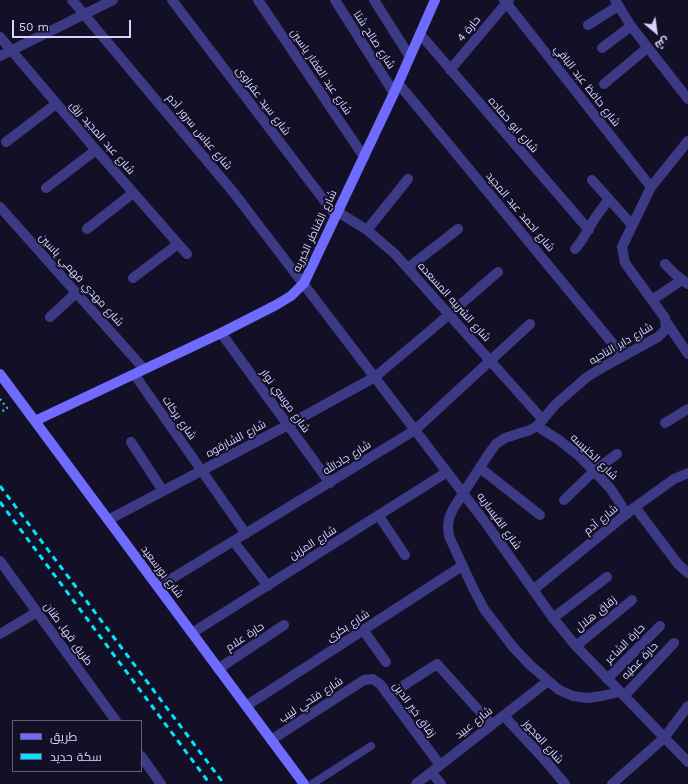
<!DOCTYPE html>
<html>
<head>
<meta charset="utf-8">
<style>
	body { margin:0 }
	#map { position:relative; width:688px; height:784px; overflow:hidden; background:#130f26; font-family:"Work Sans",Cairo,sans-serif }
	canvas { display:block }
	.legend { position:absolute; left:12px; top:720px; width:130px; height:52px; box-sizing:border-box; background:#130f26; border:1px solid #625e7d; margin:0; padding:5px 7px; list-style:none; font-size:12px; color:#d9d4ff }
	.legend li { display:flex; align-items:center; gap:8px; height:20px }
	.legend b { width:20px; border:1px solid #625e7d }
	.north { position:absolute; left:636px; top:12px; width:40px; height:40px; -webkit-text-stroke:3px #130f26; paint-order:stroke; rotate:151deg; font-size:11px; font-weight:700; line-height:16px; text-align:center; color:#d9d4ff }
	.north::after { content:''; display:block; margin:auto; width:14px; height:18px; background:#d9d4ff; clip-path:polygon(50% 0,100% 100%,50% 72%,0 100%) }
	.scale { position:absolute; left:12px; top:20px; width:119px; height:18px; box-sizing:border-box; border:2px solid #d9d4ff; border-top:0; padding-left:5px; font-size:12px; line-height:14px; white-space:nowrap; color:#d9d4ff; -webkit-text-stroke:3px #130f26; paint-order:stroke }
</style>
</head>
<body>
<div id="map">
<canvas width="688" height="784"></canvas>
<ul class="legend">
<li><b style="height:5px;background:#6f6bff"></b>طريق</li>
<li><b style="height:5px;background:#00e5ff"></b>سكة حديد</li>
</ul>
<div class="north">ش</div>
<div class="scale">50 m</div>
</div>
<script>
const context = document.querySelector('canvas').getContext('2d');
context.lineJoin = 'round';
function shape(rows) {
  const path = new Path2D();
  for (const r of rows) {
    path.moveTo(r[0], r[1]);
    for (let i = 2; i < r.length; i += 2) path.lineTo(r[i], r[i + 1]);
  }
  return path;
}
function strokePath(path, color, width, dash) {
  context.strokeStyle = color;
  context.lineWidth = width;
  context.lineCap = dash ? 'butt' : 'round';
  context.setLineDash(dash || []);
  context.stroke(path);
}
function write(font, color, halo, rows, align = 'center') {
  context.font = font + ' "Work Sans",Cairo,sans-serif';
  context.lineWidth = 4;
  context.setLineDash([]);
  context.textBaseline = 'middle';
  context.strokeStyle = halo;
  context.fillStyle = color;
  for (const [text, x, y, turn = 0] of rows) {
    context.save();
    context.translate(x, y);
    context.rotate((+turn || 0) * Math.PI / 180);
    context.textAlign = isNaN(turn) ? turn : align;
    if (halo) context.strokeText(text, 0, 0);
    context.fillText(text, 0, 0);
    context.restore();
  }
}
const path = shape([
	[0,399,7,408,0,413]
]);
const lane = shape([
	[312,784,371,746]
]);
const street = shape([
	[72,0,234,193,447,472,488,526,553,618,576,646,688,762],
	[172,0,336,216],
	[258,0,364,157],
	[335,0,394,93],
	[374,0,410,57],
	[504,0,651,187],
	[615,0,631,26,688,99],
	[588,25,618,6],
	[420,34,589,230],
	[0,37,96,150,187,254],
	[602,48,631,26],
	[0,56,113,0],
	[450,70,509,0],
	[398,83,623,356],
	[604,84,647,48],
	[6,142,56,104],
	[592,180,632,225],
	[46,188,96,150],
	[0,207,144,369],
	[338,212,367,230,395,254,543,420],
	[87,229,133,193],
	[367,230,408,179],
	[575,249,582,240,595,218,609,199],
	[665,264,675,274,688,284],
	[408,268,458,229],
	[133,278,178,244],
	[652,300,682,280],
	[50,317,76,293],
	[667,323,688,354],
	[221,333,330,483],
	[134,374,246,534],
	[665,423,688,409],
	[537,426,559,440,578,455,594,471,610,488,627,514],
	[131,442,163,491],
	[480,468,540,515],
	[564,500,594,471,617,454],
	[635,507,678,564,688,573],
	[379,516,405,555],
	[108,520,288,425,375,377,431,330,498,272],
	[234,542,268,586],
	[0,561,116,721],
	[158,587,415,430,530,324],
	[533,590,635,507,674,479,688,473],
	[553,618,607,577],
	[363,630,386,662],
	[192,633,447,472],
	[0,634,37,612],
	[576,646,632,600],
	[218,669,284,625],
	[607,679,660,626],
	[619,692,602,696,587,698,573,696,559,690,530,665,513,647,484,609,473,588,453,545,449,536,448,527,449,518,453,509,490,452,496,444,505,438,530,430,537,426,556,404,587,377,605,366,658,337,666,329,665,318,625,263,622,247,651,187,688,141],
	[389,695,437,664,492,725],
	[624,696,674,643],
	[246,706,462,566],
	[504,716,543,758,565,784],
	[271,740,364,680,373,679,380,684,440,765],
	[141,756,161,784],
	[431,772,441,784],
	[416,784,548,681],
	[612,784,664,738,688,706]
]);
const secondary = shape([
	[0,374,304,784],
	[35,421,221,333,276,305,291,296,304,283,394,93,435,0]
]);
const rail = shape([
	[0,486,224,784],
	[0,502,210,784]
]);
const streetNames = [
	["حارة 4",469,29,-50],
	["شارع صالح شتا",374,40,57],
	["شارع عبد الغفار ياسين",321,72,56],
	["شارع حافظ عبد الباقي",587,86,52],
	["شارع سيد عقراوى",263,101,53],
	["شارع ابو حماده",513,125,49],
	["شارع عباس سرور آدم",199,132,50],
	["شارع عبد المجيد رزق",102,138,49],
	["شارع احمد عبد المجيد",520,212,50],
	["شارع القناطر الخيريه",315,231,-65],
	["شارع مهدي فهمي ياسين",81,280,48],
	["شارع الشربيه المسعده",454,302,48],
	["شارع داير الناحيه",621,344,-30],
	["شارع موسي نوار",285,401,54],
	["شارع بركات",179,418,55],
	["شارع الشارقوه",236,439,-28],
	["شارع الكنيسه",594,457,44],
	["شارع جادالله",347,458,-32],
	["شارع آدم",601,520,-39],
	["شارع القيساريه",499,521,54],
	["شارع المزين",313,543,-32],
	["شارع بورسعيد",162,572,53],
	["زقاق هلال",596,614,-39],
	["شارع بكرى",348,626,-33],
	["طريق قها, طنان",68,634,54],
	["حارة علام",245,637,-33],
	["حارة الشاعر",625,644,-45],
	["حارة عطيه",640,661,-46],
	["شارع فتحي لبيب",311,700,-33],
	["زقاق خير الدين",414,710,54],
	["شارع عبيد",474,723,-38],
	["شارع العجوز",543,742,48]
];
strokePath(path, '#2fb8b0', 2.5, [2, 3]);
strokePath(lane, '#3d3a85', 8);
strokePath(street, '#3d3a85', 10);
strokePath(secondary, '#6f6bff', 10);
strokePath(rail, '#00e5ff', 3, [6, 5]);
write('11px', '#d9d4ff', '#130f26', streetNames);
</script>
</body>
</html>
